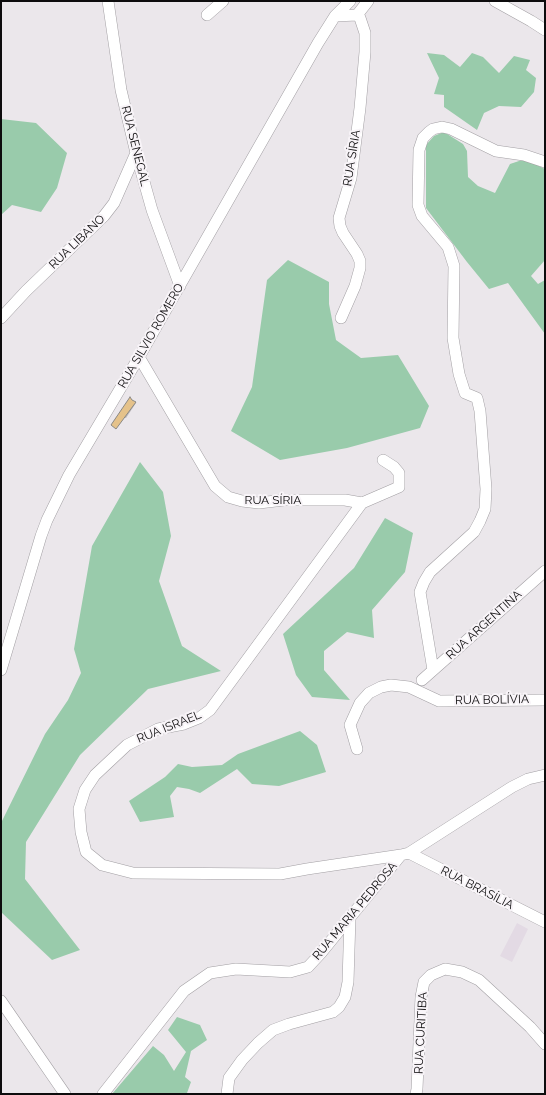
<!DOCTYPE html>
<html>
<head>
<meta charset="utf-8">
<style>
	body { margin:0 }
	#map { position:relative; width:546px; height:1095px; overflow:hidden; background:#ebe7eb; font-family:Raleway,sans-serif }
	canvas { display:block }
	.frame { position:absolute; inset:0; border:2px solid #0d0c0d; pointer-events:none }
</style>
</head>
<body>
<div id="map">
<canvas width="546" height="1095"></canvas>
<div class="frame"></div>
</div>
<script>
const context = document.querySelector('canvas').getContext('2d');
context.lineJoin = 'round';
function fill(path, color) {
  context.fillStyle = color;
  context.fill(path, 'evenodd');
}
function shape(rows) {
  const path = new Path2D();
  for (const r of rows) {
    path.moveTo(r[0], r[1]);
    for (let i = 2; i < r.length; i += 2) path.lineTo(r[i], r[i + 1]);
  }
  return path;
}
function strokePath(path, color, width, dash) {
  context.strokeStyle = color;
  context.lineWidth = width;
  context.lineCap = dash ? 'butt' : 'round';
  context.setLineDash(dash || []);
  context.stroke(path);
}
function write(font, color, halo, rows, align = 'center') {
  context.font = font + ' Raleway,sans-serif';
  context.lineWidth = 4;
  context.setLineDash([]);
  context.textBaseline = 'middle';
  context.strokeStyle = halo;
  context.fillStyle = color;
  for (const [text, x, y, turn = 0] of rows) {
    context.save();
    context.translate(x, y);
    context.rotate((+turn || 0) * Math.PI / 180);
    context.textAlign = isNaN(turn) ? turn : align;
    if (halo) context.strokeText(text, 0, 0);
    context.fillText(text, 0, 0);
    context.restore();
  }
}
const built = shape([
	[517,923,528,929,512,962,500,956]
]);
const green = shape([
	[427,53,444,55,460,67,472,53,483,57,499,73,514,56,530,60,526,70,536,78,534,92,521,107,499,106,484,113,477,130,444,107,444,95,434,94,439,78],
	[1,119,36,123,67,153,57,188,41,212,12,205,1,215],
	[444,132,463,144,467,151,468,177,478,186,495,193,510,164,525,159,545,169,545,260,531,276,538,284,545,280,545,334,508,283,489,289,467,262,426,208,426,145,434,136],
	[288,260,329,282,329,304,336,340,361,358,398,355,429,406,420,428,347,448,280,460,231,431,252,387,267,280],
	[140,462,163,492,171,536,159,581,182,646,221,671,148,689,80,755,26,842,25,879,80,950,52,960,1,912,1,823,45,734,68,700,81,673,74,649,92,546],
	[385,518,413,533,405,572,372,610,374,638,347,632,324,651,324,670,350,700,312,697,296,675,283,634,354,568],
	[300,731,317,745,326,772,279,786,252,784,237,769,200,793,189,789,177,787,170,796,174,817,140,822,129,801,165,777,178,764,192,767,222,765,238,754],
	[177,1017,200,1025,207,1040,191,1051,185,1077,191,1082,187,1093,112,1094,153,1046,164,1055,174,1071,186,1052,168,1030]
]);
const shadow = shape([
	[135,403,136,403,126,418,121,418]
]);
const building = shape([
	[130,397,132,400,136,402,116,429,111,425,130,397]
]);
const minor = shape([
	[108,1,121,90,136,153,152,210,180,286],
	[495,1,531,21,545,30],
	[207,15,223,1],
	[335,16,357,15,368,1],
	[1,318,26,291,104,216,114,203,136,153],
	[341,318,355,286,360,268,360,261,357,254,343,233,340,226,339,218,351,178,360,108,365,52,365,33,360,18,357,15],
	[139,357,215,486,228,497,242,501,259,503,284,500,345,500,362,503,399,487,399,473,394,467,383,460],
	[362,503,210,710,199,718,184,724,158,729,127,745,95,775,85,790,79,809,81,832,86,852,102,865,133,873,280,874,307,869,401,855,409,853,512,787,528,779,545,775],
	[1,670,41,536,47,520,69,475,139,357,318,43,335,16,350,1],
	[433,670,420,592,424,582,430,572,474,532,480,521,485,509,486,489,480,411,477,398,465,393,459,374,453,338,454,266,448,247,422,216,418,205,419,150,423,138,429,132,433,129,442,127,451,129,496,151,524,155,545,162],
	[422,680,545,571],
	[357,749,350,725,360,703,369,693,381,687,391,685,409,687,439,701,545,700],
	[409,853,545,922],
	[1,1001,65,1094],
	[103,1094,184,991,210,973,236,969,290,972,308,967,321,953,401,855],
	[227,1094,229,1078,242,1060,258,1043,273,1030,289,1024,333,1012,339,1007,345,997,348,982,350,917],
	[416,1094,417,1089,421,997,424,982,431,975,445,969,462,972,479,980,530,1027,545,1044]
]);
const streetNames = [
	["RUA SENEGAL",135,146,76],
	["RUA SÍRIA",352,158,-81],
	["RUA LIBANO",77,242,-44],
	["RUA SILVIO ROMERO",151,336,-60],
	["RUA SÍRIA",273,500],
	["RUA ARGENTINA",484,625,-42],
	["RUA BOLÍVIA",492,700,-1],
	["RUA ISRAEL",169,727,-22],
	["RUA BRASÍLIA",477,888,27],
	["RUA MARIA PEDROSA",355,911,-50],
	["RUA CURITIBA",421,1033,-87]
];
fill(built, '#e3dae4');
fill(green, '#99cbab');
fill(shadow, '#0003');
fill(building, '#e5c28a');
strokePath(building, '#8a8884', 1);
strokePath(minor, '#a29fa3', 12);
strokePath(minor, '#fff', 11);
write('12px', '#0d0c0d', '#f8f4f8', streetNames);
</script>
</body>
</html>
